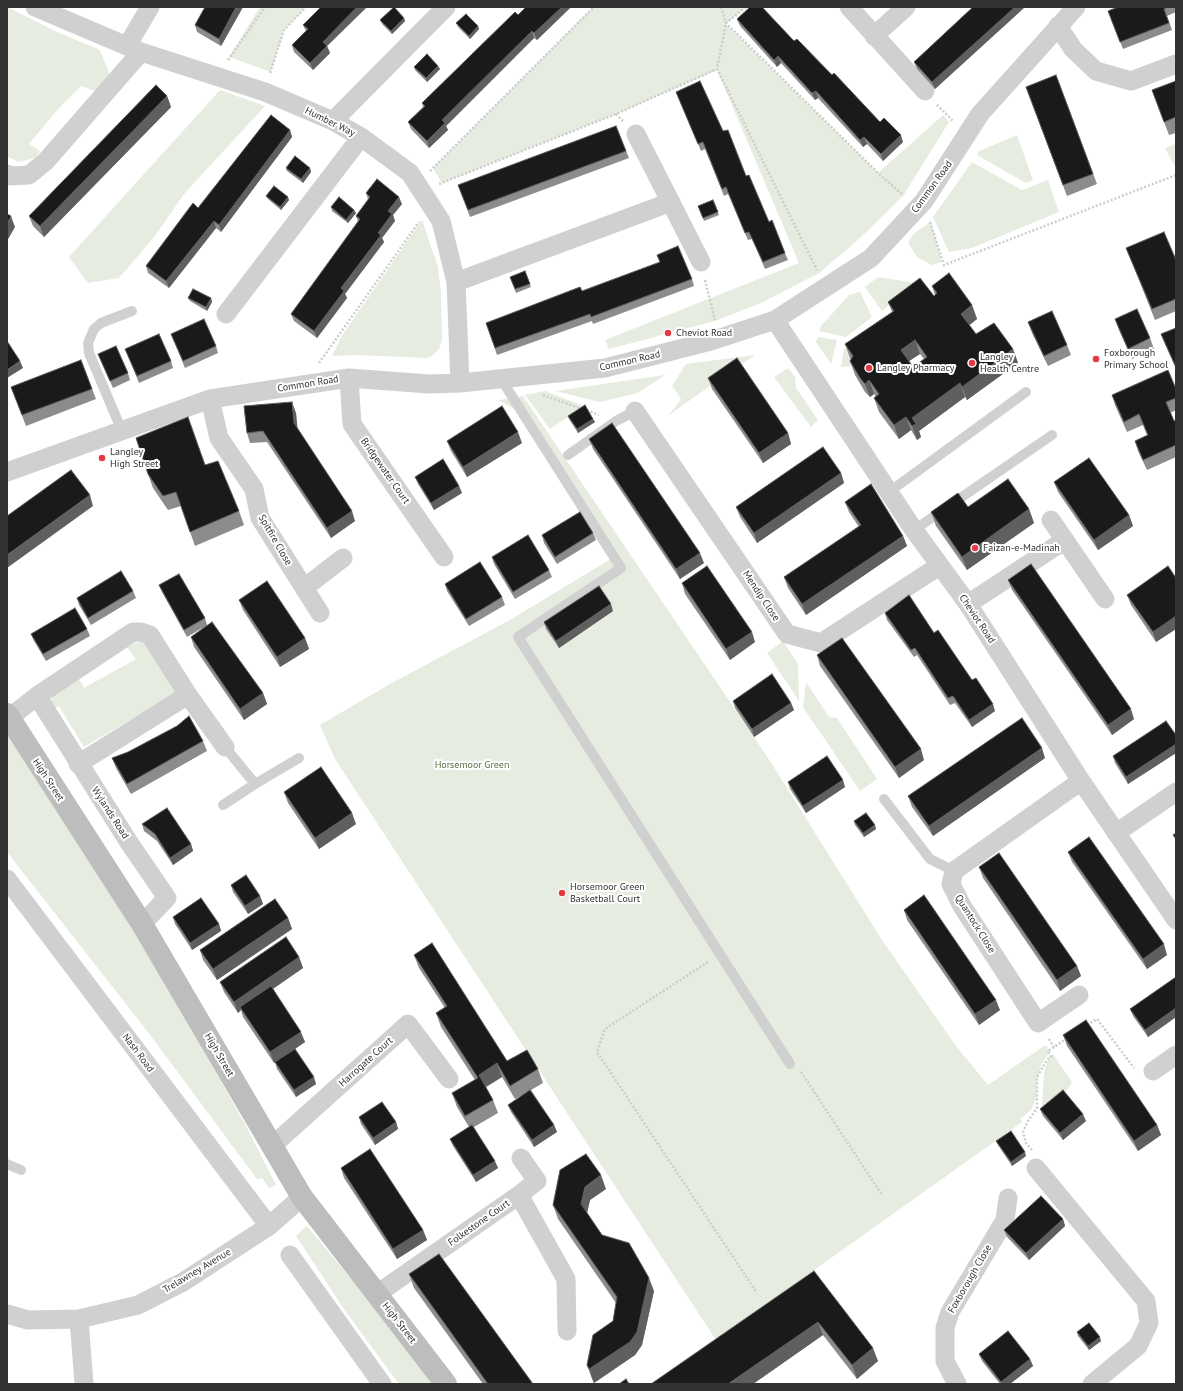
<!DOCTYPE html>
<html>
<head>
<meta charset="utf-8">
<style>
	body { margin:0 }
	#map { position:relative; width:1183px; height:1391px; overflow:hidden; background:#fff; font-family:"PT Sans",sans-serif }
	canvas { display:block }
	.frame { position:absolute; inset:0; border:8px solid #333; pointer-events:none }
</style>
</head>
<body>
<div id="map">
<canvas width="1183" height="1391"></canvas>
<div class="frame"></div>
</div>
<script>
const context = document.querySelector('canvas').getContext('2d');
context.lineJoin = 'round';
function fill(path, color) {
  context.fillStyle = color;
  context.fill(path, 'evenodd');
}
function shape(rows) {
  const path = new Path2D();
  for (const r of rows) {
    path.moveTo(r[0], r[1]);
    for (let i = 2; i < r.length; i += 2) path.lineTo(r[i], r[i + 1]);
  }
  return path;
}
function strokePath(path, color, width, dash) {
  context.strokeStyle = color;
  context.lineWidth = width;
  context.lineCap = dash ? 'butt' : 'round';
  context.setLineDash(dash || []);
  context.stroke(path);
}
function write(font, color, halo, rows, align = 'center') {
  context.font = font + ' "PT Sans",sans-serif';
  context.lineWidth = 4;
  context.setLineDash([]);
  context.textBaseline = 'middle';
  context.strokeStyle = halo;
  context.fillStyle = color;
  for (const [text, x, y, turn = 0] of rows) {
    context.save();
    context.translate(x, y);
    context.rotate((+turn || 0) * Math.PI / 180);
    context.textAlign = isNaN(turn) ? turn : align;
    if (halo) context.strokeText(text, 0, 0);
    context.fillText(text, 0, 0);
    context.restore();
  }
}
const green = shape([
	[7,7,55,31,100,50,111,78,95,91,81,86,59,108,29,144,40,151,35,158,18,162,7,156],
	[260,7,306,7,284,30,271,72,229,57],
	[593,7,746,7,726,24,878,173,943,115,949,122,903,196,859,239,819,273,761,303,715,321,609,349,605,340,799,263,717,70,616,114,442,183,433,168],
	[220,90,265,106,184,194,155,236,119,278,88,283,69,257],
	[1017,135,1033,180,1026,183,977,155,979,151],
	[1176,144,1176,164,1174,165,1165,148],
	[972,162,1022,190,1048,180,1059,212,972,248,949,252,933,217],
	[422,220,438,267,441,293,442,340,439,349,431,357,426,358,357,355,332,356,343,334],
	[931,222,942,262,932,265,917,257,908,243,913,234],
	[878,277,915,283,882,311,865,287],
	[860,292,872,317,846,337,819,331,821,326,849,295],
	[875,324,850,358,855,366,841,367,844,349],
	[818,337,837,340,831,364,816,342],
	[755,355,690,400,668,416,681,399,672,386,686,364],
	[788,368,795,377,796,388,818,420,811,427,774,377],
	[665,375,638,393,600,402,555,391],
	[545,391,584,406,550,429,525,395],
	[523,396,770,761,882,940,956,1046,988,1085,1041,1048,1046,1045,1050,1051,1041,1065,1037,1081,1037,1096,1031,1110,1020,1119,1022,1122,716,1340,335,759,320,725,388,685,510,620,609,560,611,552,521,413,499,400],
	[140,641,160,650,177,692,84,747,59,706,53,710,51,700,57,690,77,675,84,688,136,659,127,647],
	[783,641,798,664,799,701,767,653],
	[806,682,829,717,837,718,877,779,860,791,803,707],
	[7,734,86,854,171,992,245,1124,276,1185,269,1188,262,1178,257,1179,151,1036,7,852],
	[1053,1054,1072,1082,1068,1089,1042,1107,1044,1073,1047,1062],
	[307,1226,376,1309,433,1384,399,1384,346,1312,296,1236]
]);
const path = shape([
	[721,7,726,23,878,173,903,195],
	[746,7,726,23,717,69,817,270],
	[228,60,265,7],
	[270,73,284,30,306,7],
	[937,105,953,121],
	[616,114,623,121],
	[430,171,594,7],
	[439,184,616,114,717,69],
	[930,222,944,265,1176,175],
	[705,280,715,320],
	[319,363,419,222],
	[543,395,582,409],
	[587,410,599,415],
	[708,962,605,1029,597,1052,757,1293],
	[1087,1025,1097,1019,1134,1068],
	[1049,1039,1054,1047],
	[801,1072,882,1195],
	[1032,1150,1026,1143,1023,1132,1028,1121,1037,1108,1037,1077,1047,1060,1051,1057,1048,1051,1066,1039]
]);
const lane = shape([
	[501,379,621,568,518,637,790,1064],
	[122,431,89,353,88,343,94,329,101,323,132,311],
	[568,455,616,421,635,411],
	[889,492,1026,392],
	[914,530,1052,435],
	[225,747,255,784,299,758],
	[884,799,930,859,954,871],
	[223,805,255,784],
	[7,1164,21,1170]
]);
const street = shape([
	[35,7,141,52,265,92,333,121,361,137,410,173,441,221,456,282,460,383],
	[849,7,925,91],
	[1058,26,1073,49,1096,71,1131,81,1176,64],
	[874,36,906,7],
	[127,46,150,7],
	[333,121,446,7],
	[636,134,701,262],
	[7,174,10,176,29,175,46,161,141,52],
	[456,282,671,202],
	[226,314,361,137],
	[775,320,914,530,968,604,1081,781,1176,920],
	[349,378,352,424,444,557],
	[210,399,219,438,254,489,260,518,320,613],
	[635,411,787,634,821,643,939,566],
	[7,472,210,399,349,378,429,384,460,383,605,368,711,341,775,320,871,258,924,201,980,114,1076,7],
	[1051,520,1105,599],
	[304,588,343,558],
	[968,604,1065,540],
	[37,696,128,841,167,898,142,924],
	[9,718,37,696,133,632,141,632,150,635,188,695,225,747],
	[78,764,188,695],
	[1116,833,1176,792],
	[7,879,269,1226],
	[1079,995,1038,1023,962,906,951,884,954,871,1081,781],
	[1153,1071,1176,1055],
	[272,1146,408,1024,449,1079],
	[1036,1168,1146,1301,1149,1323,1138,1346,1092,1384],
	[519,1195,537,1181,521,1158],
	[290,1255,382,1384],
	[377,1294,519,1195,566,1279,567,1331],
	[7,1314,28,1320,79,1319,138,1305,183,1282,269,1226,302,1197],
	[79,1319,84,1384],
	[957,1384,945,1361,945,1328,950,1312,1005,1220,1008,1198]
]);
const secondary = shape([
	[7,714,142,924,302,1197,446,1384]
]);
const wall = shape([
	[243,7,221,46,197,32,195,25],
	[321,7,367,7,327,46,330,53,313,70,294,52,292,45,306,31,303,25],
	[526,7,571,7,537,40,534,38,446,126,448,130,429,148,411,129,408,122,423,107,422,103,518,15],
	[973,7,1025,7,935,89,917,69,914,62],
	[1118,7,1176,7,1176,12,1167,16,1172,30,1123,49,1108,11],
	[404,18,405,21,392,34,382,24,380,20],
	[737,19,794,41,832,75,880,122,903,142,883,161,867,144,863,147,818,98,815,100,781,63,777,67,740,26],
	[456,23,478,26,479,29,470,39,458,27],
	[438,66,440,69,427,82,415,70,414,67],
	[1056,75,1097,184,1067,196,1026,87],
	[1176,81,1176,133,1169,135,1152,90],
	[676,92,723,131,746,176,769,222,785,253,788,260,765,269,752,239,748,240,728,194,724,196,705,149,701,151],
	[167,96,171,107,44,237,33,226,29,216],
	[616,126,629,158,470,217,458,185],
	[290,130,292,137,221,232,216,228,169,288,148,273,146,266,198,208],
	[286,168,310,168,311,172,303,183,287,171],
	[366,193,402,204,393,215,395,221,382,238,384,242,345,294,347,298,317,338,294,321,291,314,358,221,356,216,368,199],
	[266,196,289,200,281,210,268,199],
	[713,200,719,215,704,221,698,206],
	[331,207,354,210,356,213,348,223,332,211],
	[1126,248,1176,260,1176,311,1155,320],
	[525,271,531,287,516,293,510,277],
	[692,279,694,286,593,324,592,321,497,355,486,323,582,291],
	[932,286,972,305,977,319,969,325,976,334,1013,349,1018,363,967,400,965,397,919,431,921,437,917,440,911,430,899,439,879,412,874,398,876,397,874,394,870,397,865,392,855,375,850,361,851,360,850,358,845,344,892,312,888,302,934,296,935,295],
	[920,354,924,359,913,367,909,361],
	[188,298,211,298,212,302,207,311,190,301],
	[1115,319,1150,338,1154,349,1132,359,1119,330],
	[1028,322,1067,345,1071,355,1048,366,1032,333],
	[1176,328,1176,369,1165,344,1161,334],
	[171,334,216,346,218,353,185,368],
	[125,349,171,361,173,368,139,383],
	[98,354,128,373,130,380,113,388],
	[81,360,96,399,26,426,11,387],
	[708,378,788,433,791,444,763,463,712,389],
	[1176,389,1176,410,1170,413,1174,421,1176,420,1176,457,1147,470,1138,451,1135,441,1147,435,1143,425,1127,432,1115,405,1112,395],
	[296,413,297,428,355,521,331,538,267,442,250,443,247,433],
	[568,416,593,419,595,422,578,433,569,419],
	[589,439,704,563,680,579,593,449],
	[447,441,522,443,467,477,451,451],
	[205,465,239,511,244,525,195,546,181,506,168,510,153,488,148,474],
	[841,473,844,483,757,543,740,517,736,507],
	[415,477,459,486,462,493,434,510,418,484],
	[1054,482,1129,515,1133,526,1098,550,1058,492],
	[845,502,903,536,907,546,806,615,788,588,784,577,859,527,849,512],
	[968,507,1029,509,1034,523,967,570,936,526,931,512],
	[593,533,596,540,557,564,544,543,542,535],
	[492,557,549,570,552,577,515,599,494,564],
	[1176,578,1176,629,1156,642,1131,605,1127,595],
	[1008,580,1134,719,1112,735,1012,590],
	[682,583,755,642,730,660,685,594],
	[445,584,502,597,505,605,469,626,447,591],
	[159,585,205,618,207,625,263,693,267,704,244,720,194,647,191,637,204,627,187,637,162,592],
	[133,591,136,598,91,625,79,605,77,598],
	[239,600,305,638,309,649,280,667,243,610],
	[613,611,559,648,546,629,544,622],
	[885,613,972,680,995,711,972,727,955,703,950,705,917,655,914,657,887,620],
	[87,629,90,636,46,661,34,641,31,634],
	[817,655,924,760,899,778,820,666],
	[733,701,791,703,794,710,754,737,735,708],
	[1176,735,1176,753,1128,784,1115,763,1113,756],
	[203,741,207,751,131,794,116,768,112,758],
	[1045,758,933,836,912,807,908,796],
	[788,782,845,787,806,813,790,789],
	[284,792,356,824,319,849,288,803],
	[854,821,876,829,864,837,855,825],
	[142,824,191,844,193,851,173,865,157,841,144,831],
	[1068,852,1167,955,1147,969,1072,862],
	[979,867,1077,966,1081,976,1060,991,983,878],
	[231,885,260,896,263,904,248,914,233,892],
	[904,910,1000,1010,979,1025,907,920],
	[173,917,219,924,221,931,192,950,175,924],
	[288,918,292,929,217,980,203,960,200,950],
	[414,955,507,1061,538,1069,543,1083,531,1090,554,1125,557,1132,534,1147,511,1112,508,1105,528,1092,515,1099,502,1077,486,1087,493,1100,498,1113,474,1127,498,1168,476,1182,453,1146,450,1139,469,1127,457,1107,452,1093,475,1080,441,1027,436,1013,445,1008,419,968],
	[299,957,303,968,273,989,305,1042,295,1049,316,1084,296,1097,277,1069,275,1062,285,1056,274,1063,243,1017,241,1010,238,1013,224,992,220,982],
	[1176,977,1176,1017,1148,1037,1133,1016,1130,1009],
	[1063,1035,1157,1125,1161,1135,1138,1151,1067,1046],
	[1040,1109,1086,1121,1063,1140,1043,1116],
	[359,1117,396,1122,398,1129,375,1145,361,1124],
	[996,1141,1026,1156,1012,1166,998,1145],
	[341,1168,423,1230,427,1240,397,1259,344,1178],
	[606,1189,590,1200,587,1213,602,1235,654,1291,642,1345,635,1355,594,1383,592,1379,587,1365,613,1321,616,1303,558,1219,553,1205],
	[1063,1219,1065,1226,1029,1260,1007,1237,1004,1230],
	[814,1271,878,1361,857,1379,823,1335,753,1384],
	[409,1274,533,1384,483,1384,414,1288],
	[1077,1332,1101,1341,1089,1350,1078,1336],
	[979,1354,1030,1359,1033,1366,1010,1384,1000,1384,982,1361]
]);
const shadedWall = shape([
	[236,7,243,7,221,46,219,39],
	[357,7,367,7,327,46,330,53,313,70,310,63,323,42],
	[562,7,571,7,537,40,534,33],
	[1015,7,1025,7,935,89,932,82],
	[404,18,405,21,392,34,391,31],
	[478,26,479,29,470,39,469,36],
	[532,31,534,38,446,126,448,130,429,148,427,141,442,120],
	[778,56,781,63,777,67,774,60],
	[438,66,440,69,427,82,426,78],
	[816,91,818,98,815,100,812,93],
	[167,96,171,107,44,237,40,226],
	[290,130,292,137,221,232,219,225],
	[901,135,903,142,883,161,881,154],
	[864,137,867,144,863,147,860,140],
	[310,168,311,172,303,183,301,179],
	[288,197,289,200,281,210,280,207],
	[399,197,402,204,393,215,395,221,382,238,384,242,345,294,347,298,317,338,314,331,341,288,378,233,388,211],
	[354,210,356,213,348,223,346,220],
	[11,216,15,227,7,241,7,224],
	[214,221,216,228,169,288,166,281],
	[211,298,212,302,207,311,206,307],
	[972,305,977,319,966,328,961,314],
	[915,340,920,354,906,363,901,350],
	[1013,349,1018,363,967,400,962,387],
	[20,361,23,368,7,378,7,370],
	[869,380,874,394,870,397,865,384],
	[960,383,965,397,919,431,921,437,917,440,912,426,912,418],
	[292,402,296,413,298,433,294,423],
	[906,417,911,430,899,439,894,425],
	[593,419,595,422,578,433,577,429],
	[518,432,522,443,467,477,463,467],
	[788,433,791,444,763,463,759,453],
	[841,473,844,483,757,543,754,533],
	[459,486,462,493,434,510,431,503],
	[90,495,93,506,7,568,7,555],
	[1029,509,1034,523,967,570,962,557],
	[352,511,355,521,331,538,327,528],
	[1129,515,1133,526,1098,550,1094,540],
	[903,536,907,546,806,615,802,604],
	[700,553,704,563,680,579,676,569],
	[611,604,613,611,559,648,556,641],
	[1176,616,1176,629,1156,642,1153,632],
	[752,632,755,642,730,660,726,649],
	[305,638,309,649,280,667,277,657],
	[263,693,267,704,244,720,240,709],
	[791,703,794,710,754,737,752,729],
	[993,704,995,711,972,727,969,720],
	[1131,709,1134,719,1112,735,1108,725],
	[1176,744,1176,753,1128,784,1126,777],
	[1042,748,1045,758,933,836,929,826],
	[921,749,924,760,899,778,895,767],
	[843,780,845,787,806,813,803,806],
	[352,813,356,824,319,849,315,838],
	[875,825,876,829,864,837,863,833],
	[191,844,193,851,173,865,170,858],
	[260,896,263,904,248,914,245,906],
	[288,918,292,929,217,980,213,969],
	[219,924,221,931,192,950,190,943],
	[1164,944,1167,955,1147,969,1143,959],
	[299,957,303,968,242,1010,240,1007,241,1010,238,1013,234,1002],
	[1077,966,1081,976,1060,991,1057,980],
	[996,1000,1000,1010,979,1025,975,1014],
	[1176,1008,1176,1017,1148,1037,1145,1030],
	[301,1032,305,1042,274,1063,270,1052],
	[497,1063,502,1077,484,1088,479,1075],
	[314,1077,316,1084,296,1097,294,1090],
	[1083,1114,1086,1121,1063,1140,1060,1133],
	[396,1122,398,1129,375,1145,373,1138],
	[554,1125,557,1132,534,1147,532,1140],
	[1157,1125,1161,1135,1138,1151,1134,1141],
	[1025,1152,1026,1156,1012,1166,1011,1162],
	[495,1161,498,1168,476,1182,473,1175],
	[601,1175,606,1189,590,1200,586,1217,581,1204,585,1187],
	[1063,1219,1065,1226,1029,1260,1026,1253],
	[423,1230,427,1240,397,1259,393,1249],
	[649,1278,654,1291,642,1345,635,1355,594,1383,589,1369],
	[818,1322,823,1335,753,1384,728,1384],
	[1100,1337,1101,1341,1089,1350,1088,1346],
	[873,1348,878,1361,857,1379,852,1365],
	[1030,1359,1033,1366,1010,1384,1002,1384,1001,1382]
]);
const building = shape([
	[205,7,236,7,219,39,195,25,205,7],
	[321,7,357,7,323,42,327,46,310,63,292,45,308,29,303,25,321,7],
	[394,7,404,18,391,31,380,20,394,7],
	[526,7,562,7,534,33,532,31,442,120,445,123,427,141,408,122,425,106,422,103,515,12,518,15,526,7],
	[750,7,762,7,794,41,797,39,832,75,834,73,880,122,884,118,901,135,881,154,864,137,860,140,816,91,812,93,778,56,774,60,737,19,750,7],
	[973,7,1015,7,932,82,914,62,973,7],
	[1118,7,1168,7,1164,9,1169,23,1120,42,1108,11,1118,7],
	[466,14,478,26,469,36,456,23,466,14],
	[427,54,438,66,426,78,414,67,427,54],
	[1056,75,1093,174,1063,185,1026,87,1056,75],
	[700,81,723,131,728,130,746,176,749,175,769,222,772,220,785,253,763,262,749,232,745,233,726,187,722,189,703,142,698,144,676,92,700,81],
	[1176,81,1176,117,1164,122,1152,90,1176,81],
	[156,85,167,96,40,226,29,216,156,85],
	[271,115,290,130,219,225,214,221,166,281,146,266,193,203,198,208,271,115],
	[616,126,626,151,468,210,458,185,616,126],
	[295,156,310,168,301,179,286,168,295,156],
	[377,179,399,197,388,211,392,214,378,233,381,235,341,288,344,291,314,331,291,314,360,219,356,216,370,197,366,193,377,179],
	[274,186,288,197,280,207,266,196,274,186],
	[339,197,354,210,346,220,331,207,339,197],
	[713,200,718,212,703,218,698,206,713,200],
	[7,214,11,216,7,224,7,214],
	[1164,232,1176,260,1176,299,1152,309,1126,248,1164,232],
	[678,246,692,279,591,317,590,314,495,348,486,323,580,287,582,291,660,262,657,255,678,246],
	[525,271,530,284,515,289,510,277,525,271],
	[949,273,972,305,961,314,976,334,994,323,1013,349,962,387,960,383,912,418,916,424,912,426,906,417,894,425,874,398,879,394,869,380,865,384,860,378,850,361,853,356,845,344,894,311,888,302,920,278,934,296,937,293,932,286,949,273],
	[915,340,927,357,913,367,901,350,915,340],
	[193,289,211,298,206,307,188,298,193,289],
	[1137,309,1150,338,1128,349,1115,319,1137,309],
	[1052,311,1067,345,1044,356,1028,322,1052,311],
	[204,319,216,346,183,361,171,334,204,319],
	[1176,328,1176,365,1175,365,1161,334,1176,328],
	[159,334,171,361,137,376,125,349,159,334],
	[7,341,20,361,7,370,7,341],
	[116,346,128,373,110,381,98,354,116,346],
	[737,358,788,433,759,453,708,378,737,358],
	[81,360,92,389,22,415,11,387,81,360],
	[1168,370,1176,389,1176,398,1166,402,1174,421,1176,420,1176,445,1143,460,1135,441,1148,435,1139,414,1124,422,1112,395,1168,370],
	[292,402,294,423,352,511,327,528,263,431,247,433,244,406,292,402],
	[585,405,593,419,577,429,568,416,585,405],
	[502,406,518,432,463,467,447,441,502,406],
	[188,417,205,465,218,461,239,511,190,532,176,492,163,496,148,474,136,438,188,417],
	[612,423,700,553,676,569,589,439,612,423],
	[823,447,841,473,754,533,736,507,823,447],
	[1089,458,1129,515,1094,540,1054,482,1089,458],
	[443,459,459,486,431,503,415,477,443,459],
	[71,470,90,495,7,555,7,516,71,470],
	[1008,479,1029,509,962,557,931,512,958,493,968,507,1008,479],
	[871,484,903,536,802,604,784,577,861,525,845,502,871,484],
	[580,512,593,533,555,557,542,535,580,512],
	[528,535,549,570,513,592,492,557,528,535],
	[480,562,502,597,466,619,445,584,480,562],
	[1031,564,1131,709,1108,725,1008,580,1031,564],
	[707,566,752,632,726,649,682,583,707,566],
	[1168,566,1176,578,1176,616,1153,632,1127,595,1168,566],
	[121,571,133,591,88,618,77,598,121,571],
	[179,574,205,618,184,630,159,585,179,574],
	[267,581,305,638,277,657,239,600,267,581],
	[599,586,611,604,556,641,544,622,599,586],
	[909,595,934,633,938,630,972,680,976,678,993,704,969,720,953,696,948,698,915,648,911,650,885,613,909,595],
	[75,608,87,629,43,654,31,634,75,608],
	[212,622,263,693,240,709,191,637,212,622],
	[842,638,921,749,895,767,817,655,842,638],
	[772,674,791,703,752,729,733,701,772,674],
	[189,716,203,741,127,784,112,758,128,752,177,726,189,716],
	[1022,718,1042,748,929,826,908,796,1022,718],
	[1166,721,1176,735,1176,744,1126,777,1113,756,1166,721],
	[827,756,843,780,803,806,788,782,827,756],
	[321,767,352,813,315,838,284,792,321,767],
	[167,808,191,844,170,858,155,834,142,824,167,808],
	[866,813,875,825,863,833,854,821,866,813],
	[1176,833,1176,839,1173,835,1176,833],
	[1089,837,1164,944,1143,959,1068,852,1089,837],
	[999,853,1077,966,1057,980,979,867,999,853],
	[246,875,260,896,245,906,231,885,246,875],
	[924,895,996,1000,975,1014,904,910,924,895],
	[201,898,219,924,190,943,173,917,201,898],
	[275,899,288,918,213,969,200,950,275,899],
	[286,937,299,957,234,1002,220,982,286,937],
	[432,943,507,1061,527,1050,538,1069,510,1086,497,1063,479,1075,493,1100,465,1116,452,1093,478,1078,436,1013,447,1006,414,955,432,943],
	[1176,977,1176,1008,1145,1030,1130,1009,1176,977],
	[271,986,301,1032,270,1052,240,1007,271,986],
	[1086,1020,1157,1125,1134,1141,1063,1035,1086,1020],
	[295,1049,314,1077,294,1090,275,1062,295,1049],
	[530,1090,554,1125,532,1140,508,1105,530,1090],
	[1063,1090,1083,1114,1060,1133,1040,1109,1063,1090],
	[382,1102,396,1122,373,1138,359,1117,382,1102],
	[472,1125,495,1161,473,1175,450,1139,472,1125],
	[1011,1131,1025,1152,1011,1162,996,1141,1011,1131],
	[370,1149,423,1230,393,1249,341,1168,370,1149],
	[586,1154,601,1175,585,1187,581,1204,602,1235,629,1243,649,1278,637,1332,630,1342,589,1369,587,1365,593,1335,613,1321,617,1297,553,1205,560,1170,586,1154],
	[1041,1196,1063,1219,1026,1253,1004,1230,1041,1196],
	[439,1254,533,1384,488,1384,409,1274,439,1254],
	[814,1271,873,1348,852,1365,818,1322,728,1384,651,1384,814,1271],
	[1089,1323,1100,1337,1088,1346,1077,1332,1089,1323],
	[1008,1331,1030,1359,1001,1382,979,1354,1008,1331],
	[626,1379,629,1384,619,1384,626,1379]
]);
const markers = [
	[668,333,4,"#e63946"],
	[1096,359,4,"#e63946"],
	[972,363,4,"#e63946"],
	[869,368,4,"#e63946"],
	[102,458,4,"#e63946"],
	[975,548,4,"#e63946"],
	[562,893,4,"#e63946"]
];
const streetNames = [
	["Humber Way",330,122,26],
	["Common Road",932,187,-54],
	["Common Road",630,361,-13],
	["Common Road",308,384,-9],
	["Bridgewater Court",385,471,55],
	["Spitfire Close",275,540,60],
	["Mendip Close",761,596,56],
	["Cheviot Road",977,619,56],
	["High Street",48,780,57],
	["Wylands Road",110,813,57],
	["Quantock Close",975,924,58],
	["Nash Road",138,1053,53],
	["High Street",219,1055,60],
	["Harrogate Court",366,1062,-42],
	["Folkestone Court",479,1223,-35],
	["Trelawney Avenue",197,1271,-31],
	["Foxborough Close",970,1279,-60],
	["High Street",399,1323,52]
];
const poiNames = [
	["Cheviot Road",676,333],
	["Foxborough",1104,353],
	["Primary School",1104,365],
	["Langley",980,357],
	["Health Centre",980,369],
	["Langley Pharmacy",877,368],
	["Langley",110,452],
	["High Street",110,464],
	["Faizan-e-Madinah",983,548],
	["Horsemoor Green",570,887],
	["Basketball Court",570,899]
];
const parkNames = [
	["Horsemoor Green",472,765]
];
fill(green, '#e6ecdf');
strokePath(path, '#cdcdcd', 2.5, [2, 2]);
strokePath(lane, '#d0d0d0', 10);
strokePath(street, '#d0d0d0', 19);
strokePath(secondary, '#bdbdbd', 22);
fill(wall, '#8c8c8c');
fill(shadedWall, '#5f5f5f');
fill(building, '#1a1a1a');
strokePath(building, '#5f5f5f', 1);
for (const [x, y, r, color] of markers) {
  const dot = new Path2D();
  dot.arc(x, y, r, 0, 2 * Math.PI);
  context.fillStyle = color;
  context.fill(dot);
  strokePath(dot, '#fff', 1.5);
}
write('10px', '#333', '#fff', streetNames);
write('10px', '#333', '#fff', poiNames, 'left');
write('10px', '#56703f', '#fff', parkNames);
</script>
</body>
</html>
